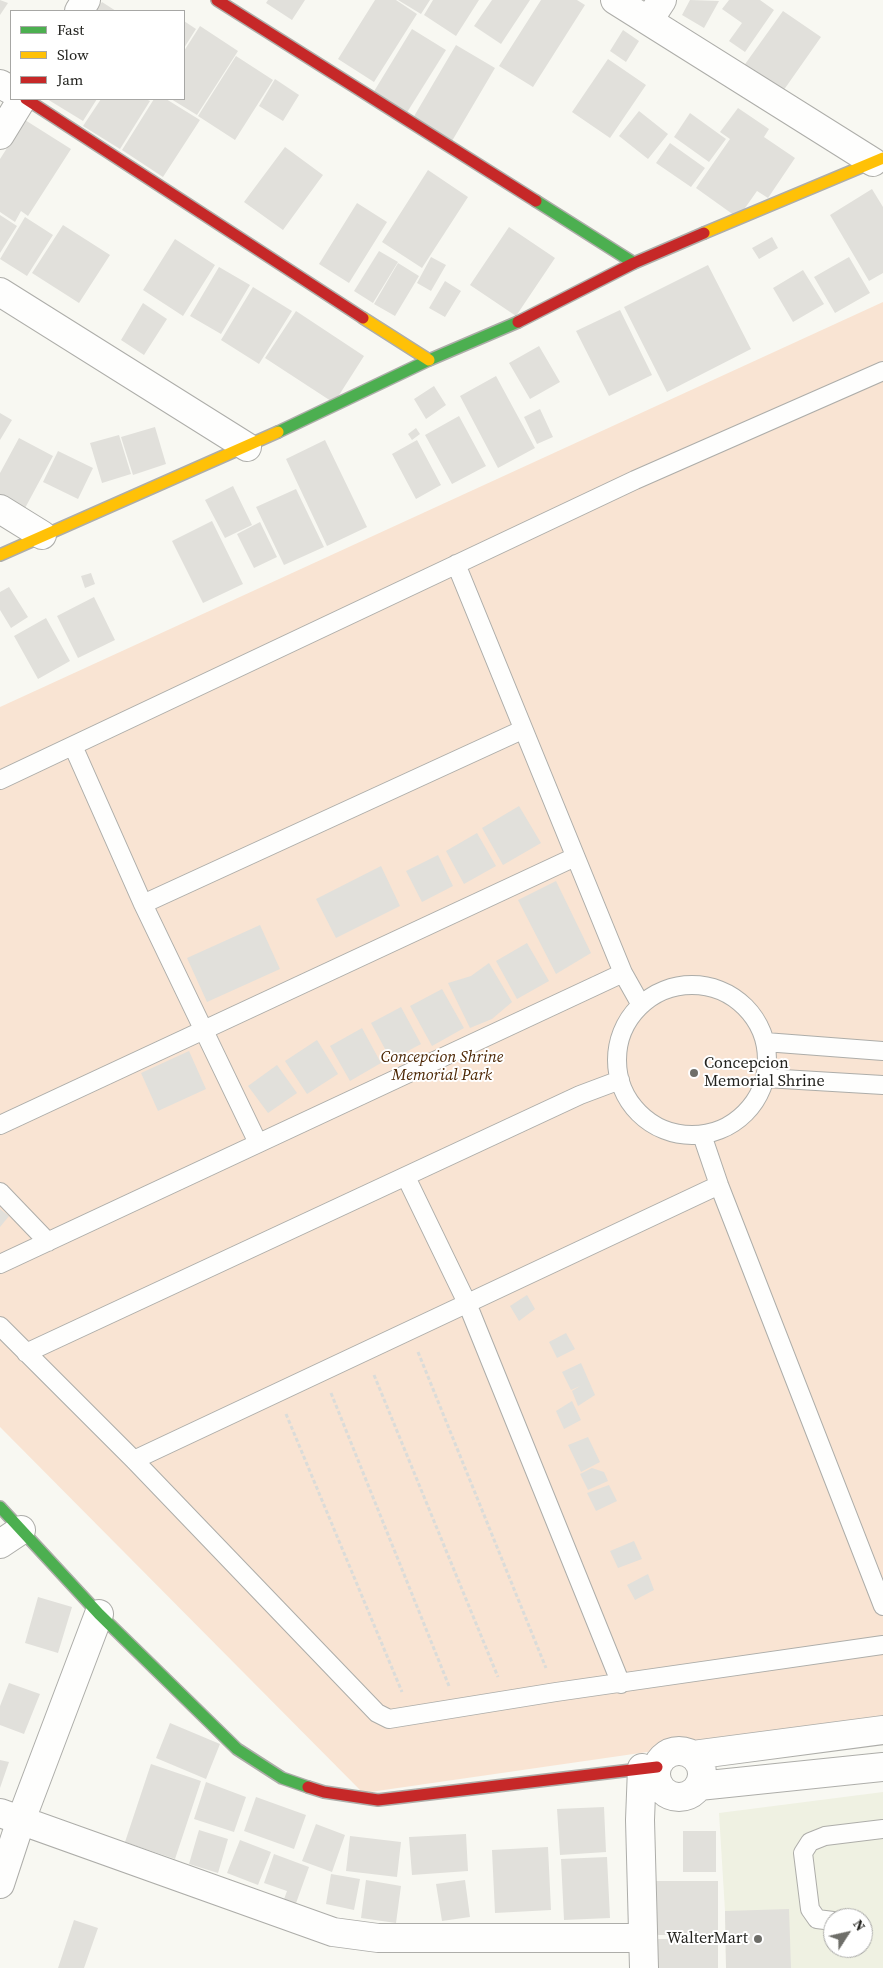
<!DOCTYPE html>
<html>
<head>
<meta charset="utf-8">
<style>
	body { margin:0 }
	#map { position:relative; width:883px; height:1968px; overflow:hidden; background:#f8f8f2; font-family:"Source Serif 4",serif }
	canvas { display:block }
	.legend { position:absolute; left:10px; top:10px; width:175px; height:90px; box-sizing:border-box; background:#fff; border:1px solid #a7a7a5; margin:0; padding:6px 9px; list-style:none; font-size:15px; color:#23231f }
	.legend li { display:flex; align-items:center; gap:10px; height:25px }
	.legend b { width:25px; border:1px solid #a7a7a5 }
	.north { position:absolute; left:823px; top:1908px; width:50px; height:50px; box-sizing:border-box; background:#fff; border:1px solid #a7a7a5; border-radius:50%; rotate:55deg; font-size:14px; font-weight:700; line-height:20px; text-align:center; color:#23231f }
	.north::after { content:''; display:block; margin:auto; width:18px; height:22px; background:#6e6e69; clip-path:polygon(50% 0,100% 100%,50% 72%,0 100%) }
</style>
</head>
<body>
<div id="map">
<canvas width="883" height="1968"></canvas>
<ul class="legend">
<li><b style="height:6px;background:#4caf50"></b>Fast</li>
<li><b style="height:6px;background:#ffc107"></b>Slow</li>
<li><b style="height:6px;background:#c62828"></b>Jam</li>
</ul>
<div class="north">N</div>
</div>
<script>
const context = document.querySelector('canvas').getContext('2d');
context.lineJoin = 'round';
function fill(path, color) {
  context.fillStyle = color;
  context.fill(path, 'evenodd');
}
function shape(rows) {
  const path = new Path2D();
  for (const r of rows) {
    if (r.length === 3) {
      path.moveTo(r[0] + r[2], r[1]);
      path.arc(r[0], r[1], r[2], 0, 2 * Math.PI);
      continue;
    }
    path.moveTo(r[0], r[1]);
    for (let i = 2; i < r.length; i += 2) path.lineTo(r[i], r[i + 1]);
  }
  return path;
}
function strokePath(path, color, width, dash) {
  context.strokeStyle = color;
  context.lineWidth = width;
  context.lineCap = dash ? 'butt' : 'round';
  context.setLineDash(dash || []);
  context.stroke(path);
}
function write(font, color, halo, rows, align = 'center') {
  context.font = font + ' "Source Serif 4",serif';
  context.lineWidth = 4;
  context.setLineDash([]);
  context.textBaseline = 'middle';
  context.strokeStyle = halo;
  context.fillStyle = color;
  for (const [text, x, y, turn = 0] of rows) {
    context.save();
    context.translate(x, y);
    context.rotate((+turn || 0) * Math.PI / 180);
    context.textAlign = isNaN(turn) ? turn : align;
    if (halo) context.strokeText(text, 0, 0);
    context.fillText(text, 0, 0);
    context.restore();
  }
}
const built = shape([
	[883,1792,883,1968,726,1968,725,1911,719,1813],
	[833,1918,863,1918,863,1948,833,1948]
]);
const green = shape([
	[883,302,883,1718,363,1793,0,1427,0,707]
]);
const building = shape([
	[0,0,8,3,0,15],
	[268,0,305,0,292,20,266,3],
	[375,0,396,0,417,14,374,82,338,59],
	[398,0,430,0,421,14],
	[433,0,479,0,456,36,424,15],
	[492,0,530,0,501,44,474,26],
	[541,0,577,0,585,5,533,87,499,66],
	[690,0,719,1,704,28,682,15],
	[729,0,760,0,774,10,745,52,729,41,742,23,722,9],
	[102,2,116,11,96,11],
	[783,11,821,37,781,94,743,67],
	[184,21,196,29,184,48],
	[200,26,238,51,197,115,171,99,184,99,184,51],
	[412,29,446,50,406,114,373,93],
	[623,30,639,41,626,62,610,51],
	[456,45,495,68,452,141,413,118],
	[236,56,273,80,235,140,198,116],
	[608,59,646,85,610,138,572,112],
	[275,79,299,95,283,121,259,106],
	[47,99,97,99,83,121],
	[101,99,146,99,150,101,120,149,83,126],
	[154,99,166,99,200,120,163,177,122,150],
	[738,108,769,129,764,137,795,158,768,198,757,191,738,218,696,188,730,139,720,132],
	[639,111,668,134,648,159,619,136],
	[690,113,726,139,709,162,674,137],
	[25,120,71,149,28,216,21,211,15,222,0,212,0,159],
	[670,143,705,168,691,187,656,163],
	[285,147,323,175,283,230,244,202],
	[428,170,468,197,422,268,382,242],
	[872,189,883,207,883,273,869,281,830,215],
	[357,203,387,222,349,283,319,264],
	[0,215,17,226,0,253],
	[25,217,53,235,27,276,0,259],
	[63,225,110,255,79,303,32,273],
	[509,227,555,258,516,316,470,285],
	[772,237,778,248,759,259,752,248],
	[175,239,215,265,183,316,143,290],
	[379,251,398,262,373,303,354,291],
	[431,257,446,265,431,291,417,283],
	[849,257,870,293,835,313,814,277],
	[398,263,419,276,395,316,374,304],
	[708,265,751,349,667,392,624,307],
	[219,267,250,285,221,334,190,316],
	[803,270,824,304,793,322,773,288],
	[445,281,461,291,445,317,429,308],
	[253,287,292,311,259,364,221,340],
	[143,303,167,319,144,355,121,340],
	[620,310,652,375,609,396,576,331],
	[296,311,364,356,334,403,265,358],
	[539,346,560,382,530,399,509,363],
	[496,376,535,448,498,468,460,396],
	[434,386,446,405,426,419,414,399],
	[540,409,553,437,537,444,524,417],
	[0,413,12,420,0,440],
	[459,416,486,466,452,484,425,435],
	[155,427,166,464,133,475,121,437],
	[416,428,420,434,412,440,408,434],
	[119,435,131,474,102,483,90,443],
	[19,438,53,456,24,510,0,496,0,473],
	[325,440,367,527,327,546,286,459],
	[417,440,441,485,416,499,392,454],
	[58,451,93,468,78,499,43,482],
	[233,486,252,525,225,538,205,500],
	[296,489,324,547,284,565,256,507],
	[212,521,243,584,203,603,172,541],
	[260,522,277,557,254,568,237,534],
	[91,573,95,584,85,588,81,576],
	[9,587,28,617,11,628,0,610,0,592],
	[94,597,115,640,78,658,57,616],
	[46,618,70,661,38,679,14,636],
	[519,806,541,843,503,865,482,828],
	[477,833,496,866,464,884,446,851],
	[438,855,453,886,422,902,406,871],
	[381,866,400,906,336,938,316,899],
	[556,881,591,953,556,974,518,900],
	[260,925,280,969,207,1002,187,958],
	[527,943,549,981,517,999,496,961],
	[489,963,512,1002,492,1019,470,1028,448,983,471,976],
	[442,989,464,1028,432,1046,410,1006],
	[401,1007,421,1044,391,1060,371,1023],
	[362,1028,381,1063,350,1081,330,1046],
	[317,1040,338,1074,307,1094,285,1061],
	[189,1051,206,1089,158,1111,141,1073],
	[277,1065,297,1093,268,1113,248,1086],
	[0,1209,9,1216,0,1227],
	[527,1295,535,1309,519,1321,510,1306],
	[566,1333,575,1349,557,1358,549,1342],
	[581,1363,595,1395,578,1406,572,1391,580,1386,571,1390,562,1372],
	[572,1401,581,1420,564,1429,556,1411],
	[588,1437,600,1462,581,1472,568,1445],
	[592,1468,604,1472,608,1481,588,1490,580,1474],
	[609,1485,617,1501,596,1511,587,1493],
	[634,1541,642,1559,618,1568,610,1551],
	[648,1574,654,1590,635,1600,627,1585],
	[38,1597,72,1607,58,1653,25,1643],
	[9,1683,40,1694,24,1734,0,1725,0,1706],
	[170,1723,220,1744,206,1779,156,1758],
	[0,1760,9,1762,0,1788],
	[151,1764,201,1781,175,1859,125,1842],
	[206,1782,246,1797,234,1832,194,1819],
	[256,1797,306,1815,294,1849,244,1831],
	[604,1807,606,1852,560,1855,557,1809],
	[316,1824,345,1835,332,1872,302,1861],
	[199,1830,228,1839,218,1873,189,1864],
	[683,1831,716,1831,716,1872,683,1872],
	[466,1834,468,1871,412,1875,409,1837],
	[350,1836,401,1842,397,1877,346,1871],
	[240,1840,271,1852,258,1885,227,1873],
	[548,1847,551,1910,495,1913,492,1850],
	[274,1854,309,1867,295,1906,283,1902,287,1891,264,1883],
	[607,1857,610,1918,564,1920,561,1859],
	[331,1874,360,1879,354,1910,326,1904],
	[366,1880,401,1886,396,1923,361,1918],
	[465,1880,470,1917,442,1921,436,1884],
	[654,1881,718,1881,718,1935,655,1935],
	[789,1909,791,1968,726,1968,725,1911],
	[74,1920,98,1928,84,1968,58,1968],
	[655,1939,718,1939,718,1968,655,1968]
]);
const path = shape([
	[418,1352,546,1668],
	[374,1375,498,1677],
	[331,1393,449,1686],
	[286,1414,402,1692]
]);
const lane = shape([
	[456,564,623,973,641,1005],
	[73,746,143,904,258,1143],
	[0,780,635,480,883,371],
	[143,904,522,730],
	[692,1060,75],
	[765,1042,883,1051],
	[766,1078,883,1085],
	[0,1125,575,857],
	[702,1135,719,1185,883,1606],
	[406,1177,467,1303,621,1684],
	[0,1192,48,1242],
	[0,1264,623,973],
	[0,1326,134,1460,377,1713,389,1719,556,1692,883,1645],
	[26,1353,580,1095,620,1080],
	[134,1460,719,1185],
	[833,1921,817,1919,810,1909,803,1853,810,1842,825,1836,883,1829]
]);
const street = shape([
	[615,0,873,162],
	[79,11,86,0],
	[649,20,662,0],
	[0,84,11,90],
	[0,135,22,99],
	[0,292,247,447],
	[0,509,42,535],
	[0,1544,21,1530],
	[679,1774,23],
	[693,1755,883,1730],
	[642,1768,640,1820,644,1968],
	[699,1786,883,1767],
	[0,1813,333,1932,378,1938,642,1938],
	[0,1884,21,1820,99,1614]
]);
const fast = shape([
	[536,201,634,263],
	[278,432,429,360,518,322],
	[0,1507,99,1614,237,1749,282,1778,308,1787]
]);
const slow = shape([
	[704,233,883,158],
	[363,318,429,360],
	[0,555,278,432]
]);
const jam = shape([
	[217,0,536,201],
	[26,99,363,318],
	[518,322,634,263,704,233],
	[308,1787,324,1792,378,1800,657,1767]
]);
const markers = [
	[694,1073,5,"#6e6e69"],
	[758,1939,5,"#6e6e69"]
];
const parkNames = [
	["Concepcion Shrine",442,1058],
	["Memorial Park",442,1076]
];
const poiNames = [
	["Concepcion",704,1064],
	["Memorial Shrine",704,1082],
	["WalterMart",748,1939,"right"]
];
fill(built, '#eff1e2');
fill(green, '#f9e4d3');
fill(building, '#e1e0db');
strokePath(lane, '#adada9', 20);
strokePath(street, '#adada9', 30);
strokePath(fast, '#adada9', 14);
strokePath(slow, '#adada9', 14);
strokePath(jam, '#adada9', 14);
strokePath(path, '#dbdcd9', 3, [4, 2.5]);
strokePath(lane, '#fefefd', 18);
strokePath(street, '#fefefd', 28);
strokePath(fast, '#4caf50', 11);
strokePath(slow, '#ffc107', 11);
strokePath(jam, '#c62828', 11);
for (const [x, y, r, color] of markers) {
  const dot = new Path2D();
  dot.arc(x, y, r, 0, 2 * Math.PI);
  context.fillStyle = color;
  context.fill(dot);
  strokePath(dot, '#fff', 2);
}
write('italic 16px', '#4c2603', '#fff', parkNames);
write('16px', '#23231f', '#fff', poiNames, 'left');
</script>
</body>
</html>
